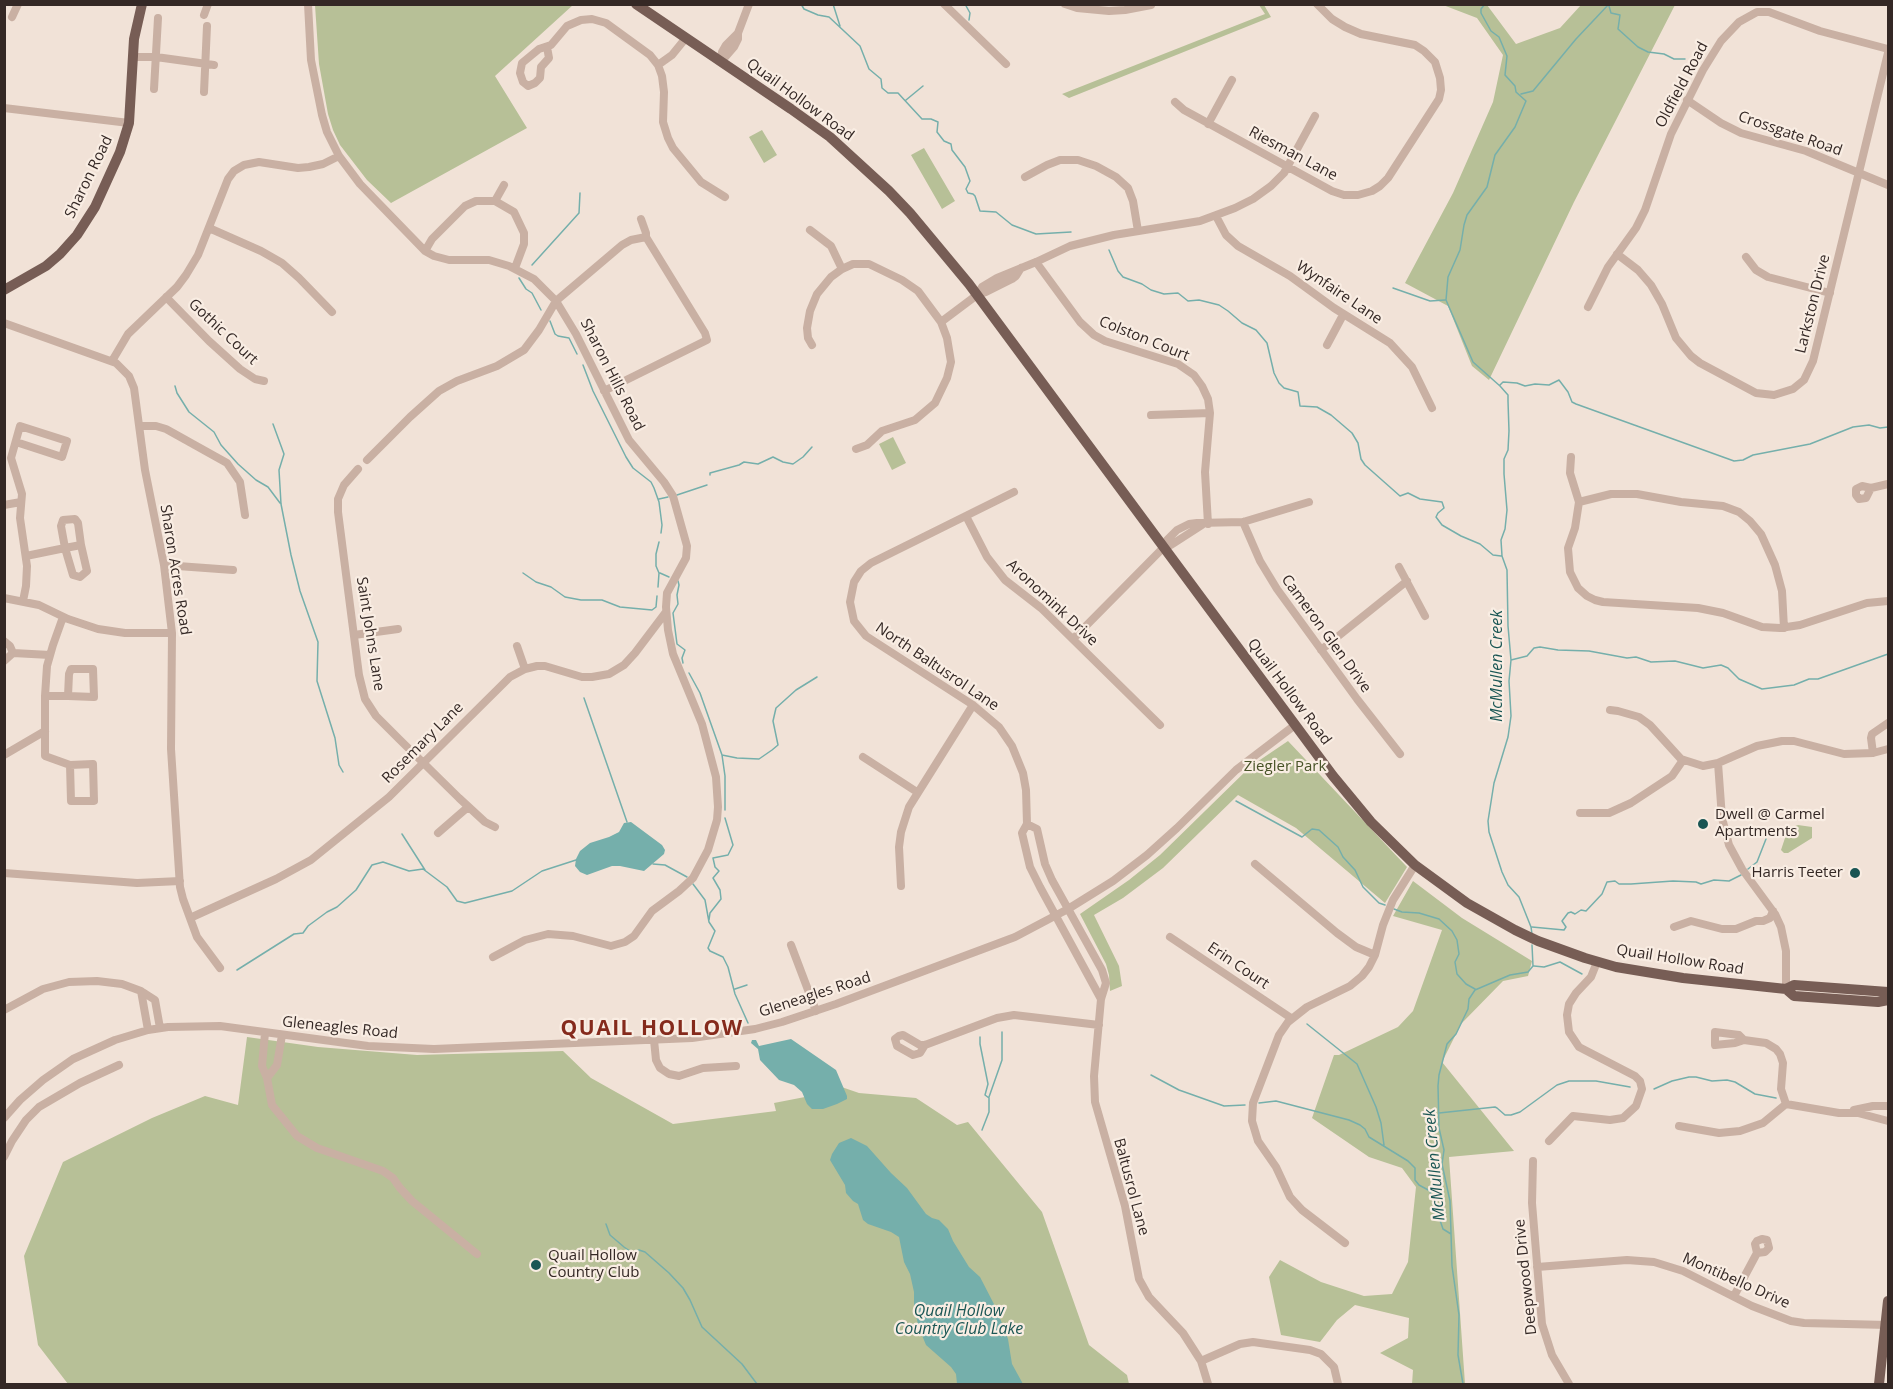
<!DOCTYPE html>
<html>
<head>
<meta charset="utf-8">
<style>
	body { margin:0 }
	#map { position:relative; width:1893px; height:1389px; overflow:hidden; background:#f1e2d7; font-family:"Open Sans",sans-serif }
	canvas { display:block }
	.frame { position:absolute; inset:0; border:6px solid #342825; pointer-events:none }
</style>
</head>
<body>
<div id="map">
<canvas width="1893" height="1389"></canvas>
<div class="frame"></div>
</div>
<script>
const context = document.querySelector('canvas').getContext('2d');
context.lineJoin = 'round';
function fill(path, color) {
  context.fillStyle = color;
  context.fill(path, 'evenodd');
}
function shape(rows) {
  const path = new Path2D();
  for (const r of rows) {
    path.moveTo(r[0], r[1]);
    for (let i = 2; i < r.length; i += 2) path.lineTo(r[i], r[i + 1]);
  }
  return path;
}
function strokePath(path, color, width, dash) {
  context.strokeStyle = color;
  context.lineWidth = width;
  context.lineCap = dash ? 'butt' : 'round';
  context.setLineDash(dash || []);
  context.stroke(path);
}
function write(font, color, halo, rows, align = 'center') {
  context.font = font + ' "Open Sans",sans-serif';
  context.lineWidth = 4.5;
  context.setLineDash([]);
  context.textBaseline = 'middle';
  context.strokeStyle = halo;
  context.fillStyle = color;
  for (const [text, x, y, turn = 0] of rows) {
    context.save();
    context.translate(x, y);
    context.rotate((+turn || 0) * Math.PI / 180);
    context.textAlign = isNaN(turn) ? turn : align;
    if (halo) context.strokeText(text, 0, 0);
    context.fillText(text, 0, 0);
    context.restore();
  }
}
const green = shape([
	[315,5,315,4,573,5,495,76,527,128,391,203,367,180,340,145,333,130,328,114,319,64],
	[1259,5,1264,5,1271,17,1069,98,1062,94,1265,14],
	[1485,5,1487,5,1516,44,1560,28,1581,5,1675,5,1574,202,1489,380,1472,366,1448,306,1405,283,1453,193,1493,102,1503,55,1477,18,1443,5],
	[762,130,777,155,764,163,749,137],
	[924,148,955,201,942,209,911,155],
	[893,437,906,463,892,470,879,444],
	[1288,741,1407,867,1385,903,1296,828,1238,795,1163,868,1123,898,1094,915,1119,966,1122,986,1110,991,1109,975,1106,964,1080,914,1129,880,1160,855,1251,766],
	[1798,825,1812,827,1812,838,1788,853,1784,853,1781,850,1786,835,1790,828],
	[1413,881,1462,918,1532,961,1528,976,1503,981,1461,1024,1442,1062,1514,1151,1449,1157,1465,1384,1412,1384,1413,1370,1380,1353,1408,1338,1409,1318,1355,1305,1337,1320,1320,1342,1281,1335,1269,1277,1280,1260,1321,1282,1364,1296,1392,1294,1408,1262,1416,1187,1402,1168,1369,1157,1312,1118,1334,1055,1339,1055,1398,1027,1413,1011,1442,930,1393,916],
	[247,1037,318,1047,417,1055,563,1051,591,1078,673,1124,776,1111,774,1103,810,1096,824,1081,859,1093,916,1098,957,1125,968,1122,1042,1212,1089,1345,1127,1375,1129,1384,68,1384,38,1345,24,1256,63,1162,152,1118,205,1096,238,1105]
]);
const water = shape([
	[631,822,662,845,665,850,664,854,644,871,620,866,612,866,587,875,580,872,575,866,576,859,580,851,590,843,609,837,619,832,624,823],
	[791,1039,836,1070,847,1096,847,1099,837,1104,823,1109,812,1109,807,1104,802,1092,794,1085,779,1080,760,1060,758,1049,751,1043,752,1040,756,1040,759,1046],
	[851,1138,867,1146,891,1173,907,1188,926,1214,932,1218,939,1220,948,1229,953,1241,969,1267,980,1277,996,1308,1008,1339,1012,1364,1023,1384,957,1384,956,1374,951,1367,926,1345,919,1328,914,1308,914,1292,910,1274,904,1262,899,1237,891,1232,868,1224,863,1220,858,1204,853,1201,846,1193,845,1185,830,1160,832,1154,839,1143]
]);
const stream = shape([
	[801,4,804,9,818,15,829,17,860,46,869,69,881,79,882,88,888,93,898,93,922,119,931,119,938,122,937,132,944,141,951,144,952,150,965,167,970,181,966,189,968,193,973,194,975,196,980,211,996,212,1012,225,1036,234,1071,232],
	[833,4,840,26],
	[965,4,970,13,969,20],
	[1485,4,1481,9,1481,13,1491,31,1499,37,1507,56,1505,75,1515,86,1516,92,1526,101,1515,127,1495,155,1487,187,1467,215,1464,225,1460,250,1448,277,1446,300,1473,362,1500,386,1508,395,1508,401,1509,431,1508,450,1504,459,1504,474,1507,510,1505,529,1501,540,1502,556,1507,570,1508,626,1511,660,1509,681,1511,716,1508,737,1494,783,1488,821,1489,832,1502,872,1508,885,1519,897,1531,927,1532,934],
	[1609,6,1611,13,1620,15,1618,29,1638,47,1648,52,1664,54,1674,59,1685,59],
	[1521,94,1533,91,1576,39,1609,4],
	[906,100,923,86],
	[1109,250,1118,271,1123,277,1142,284,1151,290,1164,294,1178,293,1188,301,1199,300,1219,305,1228,311,1242,323,1256,330,1267,343,1274,373,1279,383,1284,388,1298,392,1300,406,1317,407,1331,415,1352,433,1358,443,1361,459,1365,465,1400,496,1408,493,1420,499,1442,502,1444,508,1438,513,1436,517,1442,525,1461,536,1480,544,1493,555,1501,556],
	[532,265,579,213,580,193],
	[519,278,526,289,532,293,541,310],
	[1393,288,1430,301,1445,300],
	[550,321,555,334,558,336,569,338,577,354],
	[583,365,593,391,626,457,633,468,651,482,654,488,659,502,662,525,661,533],
	[1500,385,1503,382,1517,383,1525,386,1535,384,1549,385,1559,380,1568,392,1572,402,1576,404,1734,461,1743,460,1753,455,1810,444,1853,427,1869,425,1880,428,1888,427],
	[175,386,177,393,189,412,214,432,221,445,238,464,256,480,268,487,280,503],
	[273,424,284,454,279,470,281,504,291,555,300,591,318,642,317,681,335,738,339,765,343,772],
	[710,475,710,473,739,465,744,462,758,464,773,457,783,462,793,464,803,457,812,447],
	[677,495,707,485],
	[659,499,668,497],
	[523,573,536,582,551,587,565,597,581,600,602,600,620,607,652,610,656,607,657,596],
	[660,573,669,577],
	[678,581,679,585,677,595,678,604,673,613,677,644,685,650,682,658,683,663],
	[658,587,659,573,656,566,656,554,659,542],
	[1511,660,1527,656,1534,648,1540,647,1558,650,1589,651,1627,658,1636,657,1651,662,1675,661,1703,668,1721,665,1728,668,1739,679,1762,689,1794,685,1809,679,1818,679,1888,654],
	[689,673,700,693,722,755,725,776,725,810],
	[584,698,627,822],
	[722,755,737,758,759,759,772,750,778,745,773,721,776,708,796,690,817,677],
	[1236,801,1302,837,1312,829,1319,830,1338,847,1343,857,1355,870,1363,887,1379,903,1385,905],
	[402,834,425,870],
	[653,864,665,865,687,877],
	[1748,869,1757,862,1766,839],
	[693,884,705,900,709,922,715,931,708,948,710,951,723,957,728,967,735,994,748,1023],
	[1394,909,1402,912,1419,913,1439,919,1452,931,1457,940,1459,954,1455,962,1457,974,1466,984,1475,989],
	[709,920,710,913,721,899,720,890,713,878,719,871,715,867,713,858,728,855,733,845,725,818],
	[1532,927,1564,930,1566,927,1562,921,1568,913,1571,912,1575,914,1581,910,1586,911,1602,894,1607,882,1615,881,1619,884,1631,884,1673,881,1696,882,1701,884,1714,880,1729,881,1741,875],
	[1534,966,1544,967,1560,962,1582,974],
	[237,970,294,934,303,933,308,926,327,912,337,907,356,890,372,865,383,862,409,871,423,869,447,887,457,901,465,903,512,891,542,871,576,860],
	[735,989,747,985],
	[1307,1024,1357,1064,1376,1107,1381,1123,1384,1145],
	[980,1037,980,1044,988,1084,985,1095,989,1098,989,1112,982,1130],
	[1151,1075,1179,1090,1224,1106,1245,1105],
	[1654,1089,1672,1081,1689,1077,1696,1077,1712,1081,1727,1080,1735,1082,1755,1094,1776,1098],
	[989,1097,1002,1060,1002,1032],
	[1259,1103,1276,1101,1349,1120,1360,1125,1365,1129,1369,1137,1408,1161,1415,1168,1415,1180,1419,1185,1430,1191,1443,1229,1451,1234],
	[1439,1113,1495,1107,1497,1108,1505,1115,1511,1115,1520,1112,1557,1085,1569,1081,1596,1081,1630,1087],
	[606,1224,610,1235,624,1247,633,1253,639,1250,645,1252,669,1273,683,1288,690,1300,702,1327,742,1364,757,1384],
	[1463,1384,1458,1355,1459,1315,1452,1266,1450,1201,1442,1164,1444,1150,1439,1128,1438,1086,1439,1075,1447,1044,1456,1034,1468,1009,1469,999,1475,990,1510,975,1528,972,1533,966,1532,945]
]);
const minor = shape([
	[308,4,311,60,322,115,327,132,339,156,360,184,425,251,434,256,449,260,489,260,509,266,534,279,556,301,576,334,629,440,664,482,673,496,687,546,686,558,667,593,666,607,668,630,673,654,702,724,716,777,718,807,717,820,708,850,693,878,679,891,652,911,634,936,625,942,611,946,573,936,548,934,525,940,493,957],
	[944,4,1006,64],
	[1065,4,1077,8,1109,11,1125,10,1151,5],
	[204,15,208,4],
	[12,17,18,4],
	[547,47,549,58,541,67,540,78,535,83,528,86,523,82,520,73,522,63,539,49,551,45,567,26,581,20,592,19,606,23,650,55,658,65,662,76,664,92,663,122,668,138,673,148,701,182,725,197],
	[133,57,156,57,214,65],
	[721,60,722,52,726,45,738,33],
	[721,62,734,47,738,39,738,33,749,4],
	[658,65,672,55,685,39],
	[154,89,158,18],
	[204,92,207,26],
	[1687,100,1721,123,1741,133,1806,151,1888,185],
	[1175,102,1184,110,1332,191,1344,195,1358,195,1372,191,1380,186,1388,178,1439,99,1441,90,1440,78,1435,62,1424,51,1415,45,1361,34,1345,27,1332,19,1317,4],
	[4,108,129,123],
	[1208,124,1232,80],
	[1025,177,1047,165,1060,160,1078,160,1096,166,1116,177,1128,188,1133,201,1138,231],
	[495,201,504,185],
	[1216,216,1226,235,1238,246,1290,276,1334,308,1390,343,1412,367,1432,408],
	[209,228,261,251,282,263,299,278,332,312],
	[810,230,831,246,842,269],
	[425,251,432,239,465,206,476,201,495,201,514,212,524,233,524,244,515,268],
	[1617,254,1638,270,1651,285,1662,304,1676,338,1691,356,1700,363,1756,393,1774,395,1793,389,1804,380,1813,361,1888,53],
	[1746,257,1756,270,1768,277,1830,293],
	[1036,262,1080,322,1094,335,1105,341,1178,364,1194,375,1202,386,1208,399,1210,413,1205,472,1208,524],
	[977,295,986,292,1012,279,1016,276,1021,268],
	[166,297,209,341,240,369,255,379,264,381],
	[1588,307,1608,267,1636,228,1645,210,1671,134,1703,70,1721,41,1739,22,1757,12,1769,12,1820,31,1888,49],
	[941,322,977,295,982,287,997,278,1036,262,1070,246,1114,235,1200,221,1235,208,1253,199,1271,186,1284,173,1315,116],
	[4,323,116,363,129,376,134,388,145,470,164,565,172,633,171,749,180,887,183,899,197,937,220,968],
	[812,345,808,338,807,328,810,311,817,294,831,277,842,269,853,264,869,264,902,280,918,291,941,322,947,338,951,362,947,378,935,403,915,420,882,431,867,445,856,449],
	[1327,345,1343,315],
	[112,361,128,334,177,287,186,275,198,255,228,179,234,171,244,165,259,162,298,168,309,167,323,164,339,156],
	[604,391,707,340,705,333,646,237,646,233,641,219],
	[1151,415,1210,413],
	[140,426,156,426,166,429,227,463,240,482,245,515],
	[16,442,62,457,67,441,20,426,11,458,22,494,20,518,27,566,26,586,23,601],
	[1571,457,1570,473,1579,502,1575,528,1568,548,1570,572,1578,588,1587,596,1595,600,1603,602,1698,608,1723,613,1762,627,1780,628,1800,625,1867,603,1888,601],
	[367,460,410,417,439,391,457,381,497,366,524,350,539,330,556,301,622,245,631,240,646,237],
	[358,469,344,485,338,499,338,512,359,675,365,699,376,716,399,739,459,798,485,822,495,827],
	[1871,488,1866,498,1859,499,1856,495,1856,489,1862,486,1871,488,1888,484],
	[1014,492,871,563,861,571,854,582,850,602,854,621,866,636,973,705,999,727,1012,746,1023,773,1026,790,1027,824],
	[1579,502,1611,494,1637,494,1681,502,1723,506,1739,512,1750,521,1761,534,1775,565,1782,591,1784,628],
	[4,505,21,502],
	[966,516,987,557,1005,580,1041,608,1160,725],
	[1243,522,1260,561,1277,589,1357,699,1400,754],
	[1164,547,1171,545,1202,525],
	[26,556,65,548,73,575,80,577,87,571,81,545,65,548,61,526,63,520,75,519,78,523,81,545],
	[164,565,233,570],
	[1399,567,1425,616],
	[4,598,39,605,68,619,98,629,125,633,172,633],
	[63,617,53,645,47,666,45,696,45,756,70,765,93,764,94,801,71,801,70,765],
	[354,635,398,629],
	[1073,639,1164,547,1167,540,1177,530,1189,524,1197,523,1243,522,1309,502],
	[4,641,10,646,13,653],
	[517,646,525,669],
	[1321,650,1407,581],
	[4,661,13,653,50,655],
	[45,696,68,696,94,697,93,669,71,669,69,674,68,696],
	[1610,710,1618,711,1639,717,1650,725,1681,759,1703,766,1718,763,1757,746,1782,741,1794,741,1844,754,1873,753,1888,749],
	[1873,753,1871,738,1872,734,1888,723],
	[4,755,45,731],
	[863,757,917,792],
	[1718,763,1722,818,1729,845,1742,869,1775,914,1781,927,1786,951,1786,989],
	[1580,813,1609,813,1631,803,1672,776,1683,760],
	[1027,824,1037,829,1045,864,1052,880,1102,970,1106,983,1101,999,1094,1076,1095,1102,1125,1206,1139,1279,1149,1297,1183,1333,1201,1361],
	[1027,824,1022,833,1030,867,1040,887,1101,999],
	[438,833,468,807],
	[1255,864,1337,933,1356,947,1375,955],
	[4,873,137,883,180,881],
	[901,886,899,847,901,832,909,807,973,705],
	[190,918,276,879,311,860,389,797,510,677,525,669,537,666,545,666,582,677,592,677,609,674,624,665,635,653,666,612],
	[1674,927,1691,921,1722,929,1736,929,1756,921,1763,921,1770,918,1773,911],
	[1170,937,1291,1018],
	[791,945,816,1011],
	[4,1010,43,989,69,982,97,981,122,984,141,991],
	[148,1030,141,991,155,1000,160,1028],
	[265,1033,262,1066,267,1078,277,1065,282,1035],
	[654,1040,656,1060,660,1068,669,1074,679,1076,703,1068,736,1066],
	[1744,1040,1735,1043,1715,1045,1715,1032,1739,1035,1744,1040,1766,1043,1776,1049,1780,1054,1783,1063,1781,1089,1786,1104],
	[925,1045,920,1053,913,1055,897,1046,895,1039,899,1036,903,1035,920,1045,925,1045,997,1018,1014,1015,1099,1025],
	[267,1078,272,1105,297,1136,317,1148,383,1171,393,1178,400,1188,412,1201,477,1254],
	[1786,1104,1839,1113,1858,1113,1888,1121],
	[1854,1110,1873,1106,1888,1106],
	[4,1118,20,1100,43,1080,73,1059,115,1040,148,1030,168,1027,220,1026,368,1046,434,1049,692,1038,755,1029,782,1022,836,1004,991,946,1015,937,1068,909,1113,881,1147,855,1177,828,1236,770,1295,725],
	[1679,1126,1719,1133,1740,1131,1763,1123,1786,1104],
	[1549,1141,1573,1116,1610,1120,1623,1118,1636,1106,1642,1089,1640,1081,1635,1076,1579,1047,1569,1032,1567,1015,1569,1004,1576,993,1591,977,1597,962],
	[4,1157,12,1141,26,1120,39,1107,80,1083,119,1065],
	[1533,1161,1532,1203,1542,1324,1552,1355,1569,1384],
	[1345,1243,1302,1210,1290,1197,1276,1167,1258,1141,1252,1121,1253,1103,1279,1035,1288,1022,1307,1007,1350,986,1362,976,1369,967,1375,955,1383,925,1393,900,1415,865],
	[1537,1267,1627,1260,1654,1262,1683,1271,1752,1306,1791,1321,1804,1323,1888,1325],
	[1734,1296,1757,1253,1765,1252,1769,1248,1767,1240,1762,1239,1757,1241,1755,1244,1757,1253],
	[1208,1384,1201,1361,1240,1344,1253,1342,1310,1350,1321,1354,1334,1367,1338,1384]
]);
const major = shape([
	[636,4,791,109,830,137,889,191,910,213,969,284,1333,776,1371,822,1415,865,1467,903,1515,930,1538,941,1585,958,1616,967,1683,978,1786,989,1794,985,1888,992],
	[4,290,46,266,60,254,77,235,95,207,120,152,129,123,134,39,142,4],
	[1786,989,1794,996,1878,1002,1888,1000],
	[1879,1384,1888,1301]
]);
const markers = [
	[1703,824,6,"#1a5654"],
	[1855,873,6,"#1a5654"],
	[536,1265,6,"#1a5654"]
];
const streetNames = [
	["Oldfield Road",1682,85,-62],
	["Quail Hollow Road",800,100,36],
	["Crossgate Road",1790,134,19],
	["Riesman Lane",1293,154,28],
	["Sharon Road",89,177,-64],
	["Wynfaire Lane",1339,293,34],
	["Larkston Drive",1813,304,-76],
	["Gothic Court",223,332,43],
	["Colston Court",1144,339,22],
	["Sharon Hills Road",612,375,63],
	["Sharon Acres Road",175,570,81],
	["Aronomink Drive",1052,603,43],
	["Saint Johns Lane",370,634,81],
	["Cameron Glen Drive",1326,634,54],
	["North Baltusrol Lane",937,667,34],
	["Quail Hollow Road",1289,692,53],
	["Rosemary Lane",423,743,-45],
	["Quail Hollow Road",1680,960,9],
	["Erin Court",1238,966,34],
	["Gleneagles Road",815,995,-18],
	["Gleneagles Road",340,1028,6],
	["Baltusrol Lane",1131,1187,75],
	["Deepwood Drive",1526,1277,-96],
	["Montibello Drive",1736,1281,24]
];
const parkNames = [
	["Ziegler Park",1285,767]
];
const poiNames = [
	["Dwell @ Carmel",1715,815],
	["Apartments",1715,832],
	["Harris Teeter",1843,873,"right"],
	["Quail Hollow",548,1256],
	["Country Club",548,1273]
];
const waterNames = [
	["McMullen Creek",1497,666,-90],
	["McMullen Creek",1435,1165,-95],
	["Quail Hollow",959,1311],
	["Country Club Lake",959,1329]
];
const districtNames = [
	["QUAIL HOLLOW",652,1029]
];
fill(green, '#b7c097');
fill(water, '#75afab');
strokePath(stream, '#75afab', 1.5);
strokePath(minor, '#c9b0a3', 8);
strokePath(major, '#775d55', 10);
for (const [x, y, r, color] of markers) {
  const dot = new Path2D();
  dot.arc(x, y, r, 0, 2 * Math.PI);
  context.fillStyle = color;
  context.fill(dot);
  strokePath(dot, '#f9ede3', 2);
}
write('15px', '#342825', '#f9ede3', streetNames);
write('15px', '#485328', '#f9ede3', parkNames);
write('15px', '#342825', '#f9ede3', poiNames, 'left');
write('italic 16px', '#1a5654', '#f9ede3', waterNames);
context.letterSpacing = '1.5px';
write('bold 21px', '#852a1c', '#f9ede3', districtNames);
context.letterSpacing = '0px';
</script>
</body>
</html>
